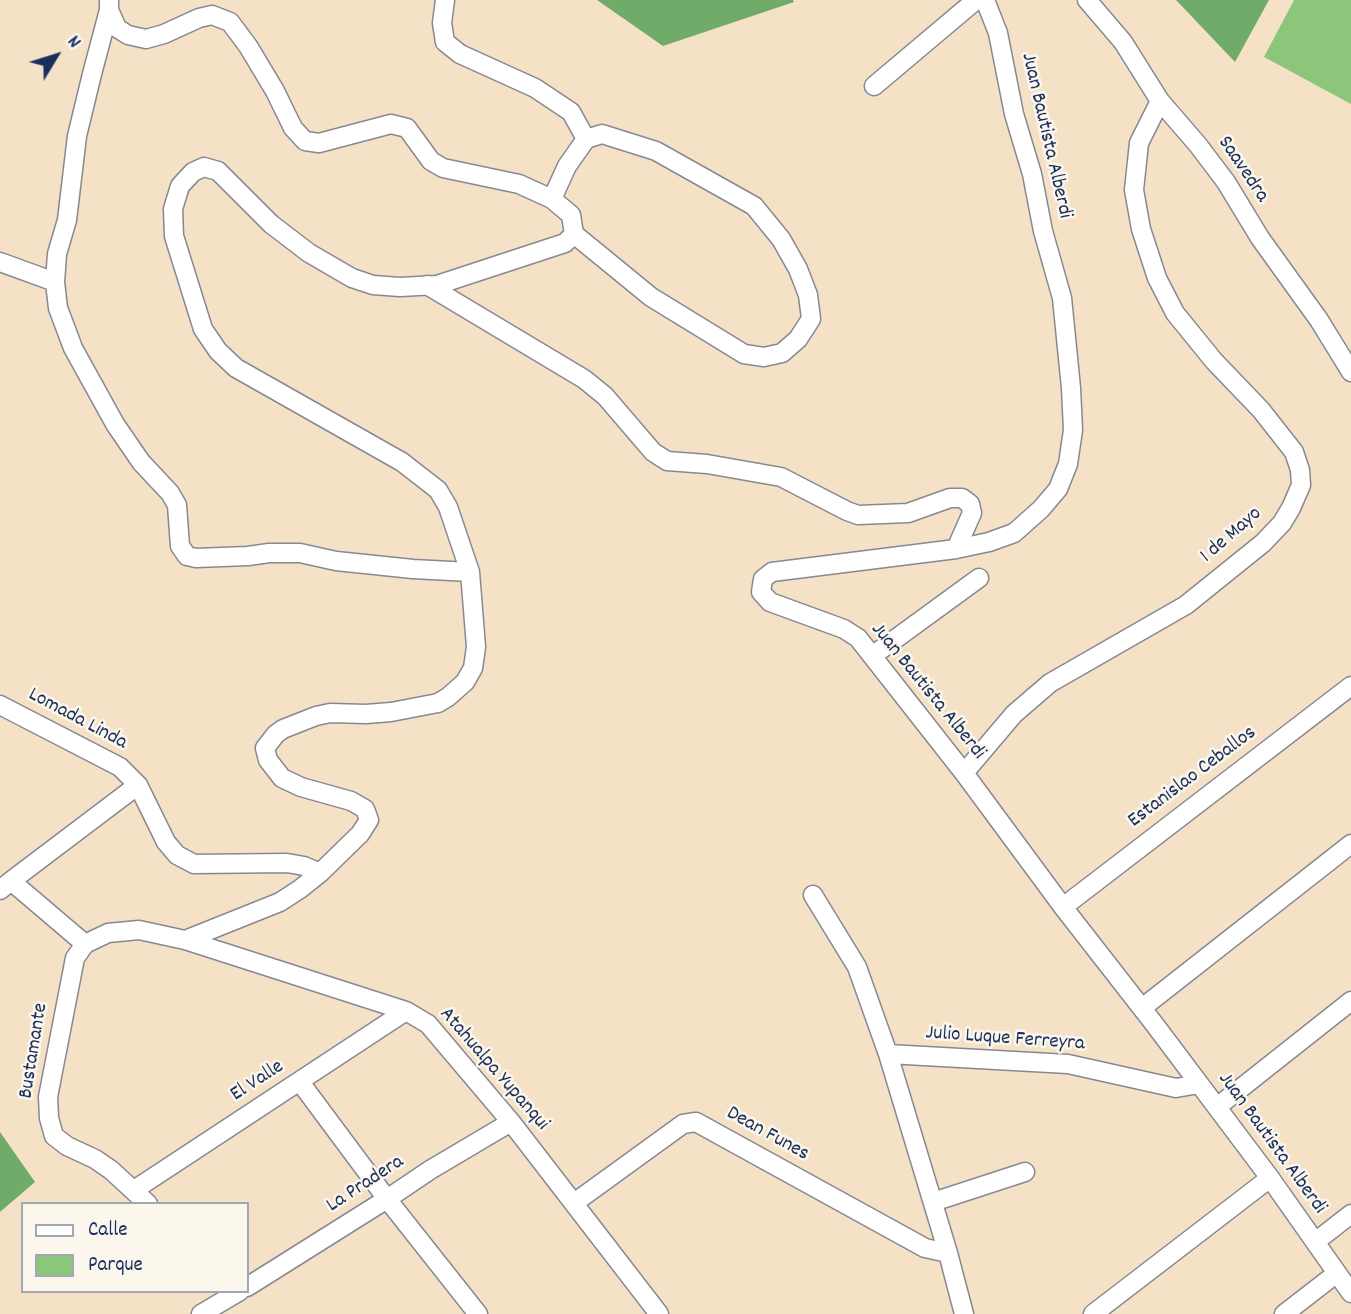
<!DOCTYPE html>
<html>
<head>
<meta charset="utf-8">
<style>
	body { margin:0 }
	#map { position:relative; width:1351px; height:1314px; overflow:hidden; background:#f5e1c5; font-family:Dekko,sans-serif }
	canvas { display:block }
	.legend { position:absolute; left:21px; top:1202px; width:228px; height:91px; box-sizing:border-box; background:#fbf7ec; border:2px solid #a1a7b3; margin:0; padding:9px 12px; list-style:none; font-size:21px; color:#1b2f5e }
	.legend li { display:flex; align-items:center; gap:14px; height:35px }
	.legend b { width:35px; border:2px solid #a1a7b3 }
	.north { position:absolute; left:21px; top:21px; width:70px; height:70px; -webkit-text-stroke:5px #fbf7ec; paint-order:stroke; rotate:52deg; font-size:19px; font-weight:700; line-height:28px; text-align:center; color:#1b2f5e }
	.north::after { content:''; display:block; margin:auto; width:24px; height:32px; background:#1b2f5e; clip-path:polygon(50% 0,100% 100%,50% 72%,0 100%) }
</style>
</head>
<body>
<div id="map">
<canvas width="1351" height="1314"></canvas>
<ul class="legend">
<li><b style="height:9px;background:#fff"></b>Calle</li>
<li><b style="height:19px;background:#8bc67a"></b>Parque</li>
</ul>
<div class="north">N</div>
</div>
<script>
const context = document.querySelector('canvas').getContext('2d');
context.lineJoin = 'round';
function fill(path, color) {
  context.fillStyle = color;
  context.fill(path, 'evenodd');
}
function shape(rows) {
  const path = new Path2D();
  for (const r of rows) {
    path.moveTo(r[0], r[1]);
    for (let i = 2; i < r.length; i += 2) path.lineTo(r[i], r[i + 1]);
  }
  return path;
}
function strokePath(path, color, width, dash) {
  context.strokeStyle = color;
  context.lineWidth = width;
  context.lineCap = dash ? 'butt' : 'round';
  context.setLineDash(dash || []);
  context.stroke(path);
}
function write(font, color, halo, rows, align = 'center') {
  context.font = font + ' Dekko,sans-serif';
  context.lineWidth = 5;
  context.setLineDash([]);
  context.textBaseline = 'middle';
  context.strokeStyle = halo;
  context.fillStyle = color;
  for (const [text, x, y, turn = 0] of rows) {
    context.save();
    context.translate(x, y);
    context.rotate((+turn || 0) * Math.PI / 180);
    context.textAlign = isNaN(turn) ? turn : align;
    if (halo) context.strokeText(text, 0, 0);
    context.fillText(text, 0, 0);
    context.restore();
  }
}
const green = shape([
	[1294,0,1351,0,1351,104,1264,57]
]);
const forest = shape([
	[597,0,793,0,794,2,663,46],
	[1176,0,1269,0,1235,62],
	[0,1132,35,1182,0,1212]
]);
const minor = shape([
	[109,0,109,10,117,28,128,35,146,39,164,34,199,18,212,15,230,22,248,46,275,91,293,128,305,141,319,143,391,124,407,128,431,161,443,168,519,184,552,199,571,215,574,234,565,243,437,285,400,287,373,285,352,278,309,253,271,224,218,171,204,167,193,172,180,186,173,209,174,236,203,329,218,351,236,368,402,462,438,490,448,507,470,572,476,647,473,668,465,682,448,697,438,703,391,712,366,714,330,713,316,716,283,729,276,734,265,748,268,760,282,778,301,787,351,801,365,809,369,820,360,834,320,873,300,889,280,902,185,940],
	[445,0,442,23,445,42,460,54,535,88,571,112,586,139,567,166,552,199],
	[985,0,998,33,1014,114,1032,174,1043,231,1062,298,1071,388,1073,430,1068,464,1058,489,1041,509,1014,533,989,542,956,549,772,572,763,579,761,592,770,602,844,629,858,638,964,773,1063,907,1155,1025,1270,1178,1351,1293],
	[1087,0,1123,42,1160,101,1198,145,1226,182,1260,238,1319,320,1351,372],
	[109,10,92,74,77,136,67,220,57,254,55,282,58,308,73,348,115,424,141,462,170,493,177,505,180,546,187,556,196,558,248,556,269,553,300,553,336,561,413,569,470,572],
	[874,86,976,0],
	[574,234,651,297,744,354,764,357,782,353,798,339,811,319,808,295,798,269,781,239,754,206,656,151,602,134,586,139],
	[0,262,55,282],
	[427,285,584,379,605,396,653,452,667,461,707,464,781,477,847,511,858,515,908,513,950,498,962,498,970,504,972,513,956,549],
	[872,656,979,578],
	[0,705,120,767,138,785,166,842,177,855,194,864,287,863,304,866,320,873],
	[964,773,1014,714,1050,683,1186,605,1263,543,1282,523,1291,508,1301,485,1300,470,1294,452,1261,410,1214,361,1175,313,1157,278,1141,229,1134,190,1139,143,1160,101],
	[11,881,138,785],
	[0,890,11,881,85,944],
	[813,895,857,967,888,1054,948,1253,964,1314],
	[1063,907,1351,686],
	[85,944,108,933,139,930,185,940,406,1011,428,1024,511,1122,659,1314],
	[85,944,75,958,48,1097,49,1118,54,1136,67,1146,95,1159,111,1170,148,1204],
	[1142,1008,1351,844],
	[888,1054,1068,1064,1176,1088,1199,1084],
	[300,1082,387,1199,478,1314],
	[1217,1107,1351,1001],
	[134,1190,406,1011],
	[933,1202,1025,1172],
	[574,1203,683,1124,696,1122,925,1248,948,1253],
	[1315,1242,1351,1214],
	[247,1287,387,1199,430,1170,511,1122],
	[201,1314,240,1291],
	[1093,1314,1270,1178],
	[1284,1314,1337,1273]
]);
const streetNames = [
	["Juan Bautista Alberdi",1045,136,77],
	["Saavedra",1242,170,56],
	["1 de Mayo",1232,536,-41],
	["Juan Bautista Alberdi",927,692,51],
	["Lomada Linda",77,720,28],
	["Estanislao Ceballos",1193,778,-37],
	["Julio Luque Ferreyra",1005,1040,4],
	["Bustamante",35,1051,-81],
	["Atahualpa Yupanqui",493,1070,49],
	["El Valle",258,1082,-33],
	["Dean Funes",767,1135,29],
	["Juan Bautista Alberdi",1271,1144,54],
	["La Pradera",366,1185,-33]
];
fill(green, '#8bc67a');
fill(forest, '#70ab6a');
strokePath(minor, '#888892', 21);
strokePath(minor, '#fff', 18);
write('21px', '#1b2f5e', '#fbf7ec', streetNames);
</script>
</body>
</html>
